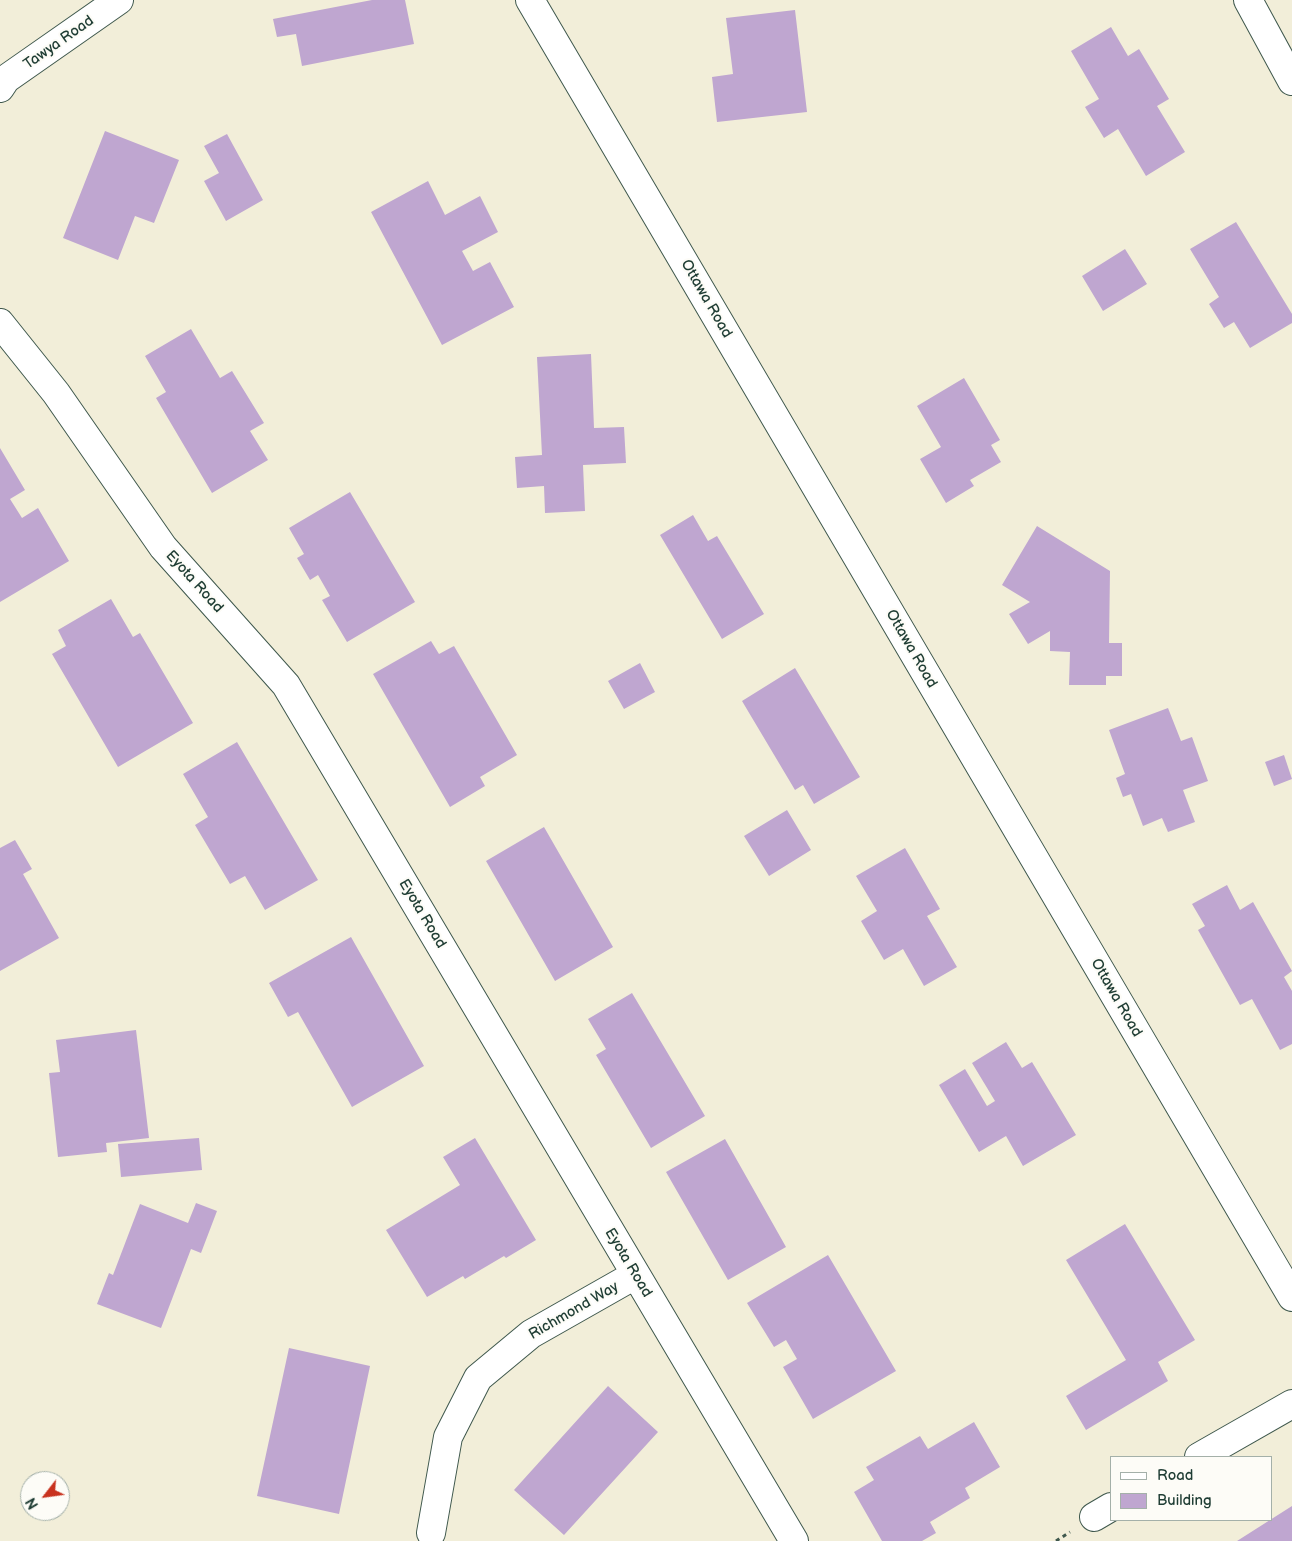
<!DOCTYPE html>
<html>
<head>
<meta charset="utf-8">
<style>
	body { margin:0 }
	#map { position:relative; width:1292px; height:1541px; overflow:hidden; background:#f2eed9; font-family:"Balsamiq Sans",sans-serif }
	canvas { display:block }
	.legend { position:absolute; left:1110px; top:1456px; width:162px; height:65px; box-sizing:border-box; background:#fdfcf7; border:1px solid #a4b0a9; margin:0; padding:6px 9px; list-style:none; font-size:15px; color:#1f3d34 }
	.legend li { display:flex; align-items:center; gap:10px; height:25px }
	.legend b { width:25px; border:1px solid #a4b0a9 }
	.north { position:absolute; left:20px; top:1471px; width:50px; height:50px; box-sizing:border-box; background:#fdfcf7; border:1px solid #a4b0a9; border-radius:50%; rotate:240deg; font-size:14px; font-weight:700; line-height:20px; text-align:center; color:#1f3d34 }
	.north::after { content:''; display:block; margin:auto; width:18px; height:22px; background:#c8321e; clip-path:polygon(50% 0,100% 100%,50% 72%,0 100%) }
</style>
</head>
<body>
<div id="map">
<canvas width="1292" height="1541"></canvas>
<ul class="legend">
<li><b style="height:6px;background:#fff"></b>Road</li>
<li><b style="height:14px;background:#bfa6d0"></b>Building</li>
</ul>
<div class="north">N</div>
</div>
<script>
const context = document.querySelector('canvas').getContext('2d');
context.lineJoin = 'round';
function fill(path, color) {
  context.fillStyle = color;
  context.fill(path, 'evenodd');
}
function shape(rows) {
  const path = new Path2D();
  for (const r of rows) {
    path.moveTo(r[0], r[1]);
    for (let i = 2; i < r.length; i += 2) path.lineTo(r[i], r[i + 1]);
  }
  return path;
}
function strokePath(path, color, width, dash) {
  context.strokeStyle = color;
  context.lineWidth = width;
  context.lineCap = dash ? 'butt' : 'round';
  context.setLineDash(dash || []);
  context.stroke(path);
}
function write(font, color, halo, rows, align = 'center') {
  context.font = font + ' "Balsamiq Sans",sans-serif';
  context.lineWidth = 4;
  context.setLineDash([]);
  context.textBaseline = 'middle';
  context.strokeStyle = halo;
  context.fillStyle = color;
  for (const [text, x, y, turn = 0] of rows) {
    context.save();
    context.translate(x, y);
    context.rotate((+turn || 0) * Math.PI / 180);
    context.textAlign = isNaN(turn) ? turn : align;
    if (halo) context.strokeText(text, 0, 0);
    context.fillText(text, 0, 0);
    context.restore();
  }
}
const building = shape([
	[372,0,405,0,414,44,302,66,296,34,277,37,273,19],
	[795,10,807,112,717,122,712,77,733,74,726,18],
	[1111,27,1128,56,1139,49,1169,99,1157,106,1185,152,1146,176,1118,129,1104,138,1085,107,1099,99,1071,51],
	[105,131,179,160,154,223,135,216,118,260,63,238],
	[227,134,263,200,226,221,204,181,219,173,204,146],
	[428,181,445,215,480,196,498,232,462,251,473,271,490,262,514,307,442,345,371,212],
	[1236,222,1292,314,1292,323,1250,348,1234,322,1224,328,1209,304,1219,297,1190,249],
	[1125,249,1147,284,1103,311,1082,276],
	[191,329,220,378,232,371,264,423,250,431,268,460,212,493,156,398,166,392,145,356],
	[591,354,594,428,624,427,626,463,583,465,585,511,545,513,544,486,517,488,515,457,542,455,537,357],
	[964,378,1000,440,991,445,1001,462,970,480,974,486,946,503,920,459,941,447,917,406],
	[0,448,25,490,10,499,22,518,38,508,69,561,0,602],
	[350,492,415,602,347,642,322,600,330,596,318,575,310,580,297,558,304,554,289,528],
	[693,515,708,541,717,536,764,614,722,639,660,535],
	[1037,526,1110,571,1109,643,1122,643,1122,676,1106,676,1106,685,1069,685,1070,652,1050,651,1050,631,1028,644,1009,614,1030,602,1002,585],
	[111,599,133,637,140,633,193,723,118,767,52,654,66,646,58,630],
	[431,641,439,654,454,646,517,755,480,777,485,786,450,807,373,674],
	[640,663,655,692,624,709,608,681],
	[795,668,860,777,814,804,803,785,795,790,742,701],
	[1168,708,1181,741,1192,737,1208,781,1183,790,1195,822,1168,832,1162,818,1143,826,1131,794,1123,797,1116,778,1125,774,1109,730],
	[237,742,318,880,265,910,245,876,230,884,195,825,208,817,183,774],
	[1284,755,1292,779,1274,786,1265,762],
	[787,810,811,850,769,876,744,836],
	[544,827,613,947,555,981,486,861],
	[15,840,32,869,23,874,59,938,0,971,0,848],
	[905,848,940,909,927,916,957,967,924,986,903,949,884,960,861,921,877,911,856,876],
	[1227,885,1240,910,1253,902,1292,971,1284,977,1292,991,1292,1044,1280,1050,1252,999,1240,1005,1198,930,1205,926,1192,904],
	[351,937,424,1066,352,1107,298,1012,288,1017,269,983],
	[632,993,705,1116,651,1148,596,1055,606,1049,588,1019],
	[136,1030,149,1138,106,1143,107,1152,58,1157,49,1073,60,1072,56,1040],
	[1006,1042,1022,1068,1032,1062,1076,1135,1023,1166,1006,1136,979,1152,939,1085,965,1069,987,1106,995,1101,972,1063],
	[199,1138,202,1170,121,1177,118,1144],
	[475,1138,536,1240,506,1258,504,1256,465,1279,463,1276,427,1297,386,1230,460,1185,443,1157],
	[725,1139,786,1247,728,1280,666,1172],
	[196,1203,217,1211,201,1253,191,1249,161,1328,97,1304,109,1273,113,1275,140,1204,188,1223],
	[1125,1224,1195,1340,1158,1362,1168,1381,1086,1430,1066,1396,1126,1360,1066,1260],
	[828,1255,896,1371,813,1419,783,1367,797,1359,786,1340,774,1347,747,1303],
	[289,1348,370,1366,339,1514,257,1496],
	[608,1386,658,1432,564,1535,514,1490],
	[974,1422,1000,1467,965,1488,970,1498,930,1522,936,1533,922,1541,882,1541,854,1492,874,1480,866,1467,920,1436,928,1449],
	[1292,1506,1292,1541,1237,1541]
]);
const path = shape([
	[1056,1541,1070,1532]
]);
const minor = shape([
	[530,0,1292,1297],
	[1248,0,1292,81],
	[0,88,6,79,119,0],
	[0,323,56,393,163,547,286,685,794,1541],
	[1199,1457,1292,1404],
	[1094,1517,1111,1507],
	[431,1533,448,1437,478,1378,531,1334,635,1275]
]);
const streetNames = [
	["Tawya Road",59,43,-35],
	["Ottawa Road",706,299,60],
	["Eyota Road",194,582,48],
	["Ottawa Road",911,649,60],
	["Eyota Road",422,914,59],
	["Ottawa Road",1116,998,60],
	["Eyota Road",628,1263,59],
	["Richmond Way",574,1311,-30]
];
fill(building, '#bfa6d0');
strokePath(minor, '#3f584d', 30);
strokePath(path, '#3f584d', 3, [4, 4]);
strokePath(minor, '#fff', 28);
write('15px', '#1f3d34', '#fdfcf7', streetNames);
</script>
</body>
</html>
